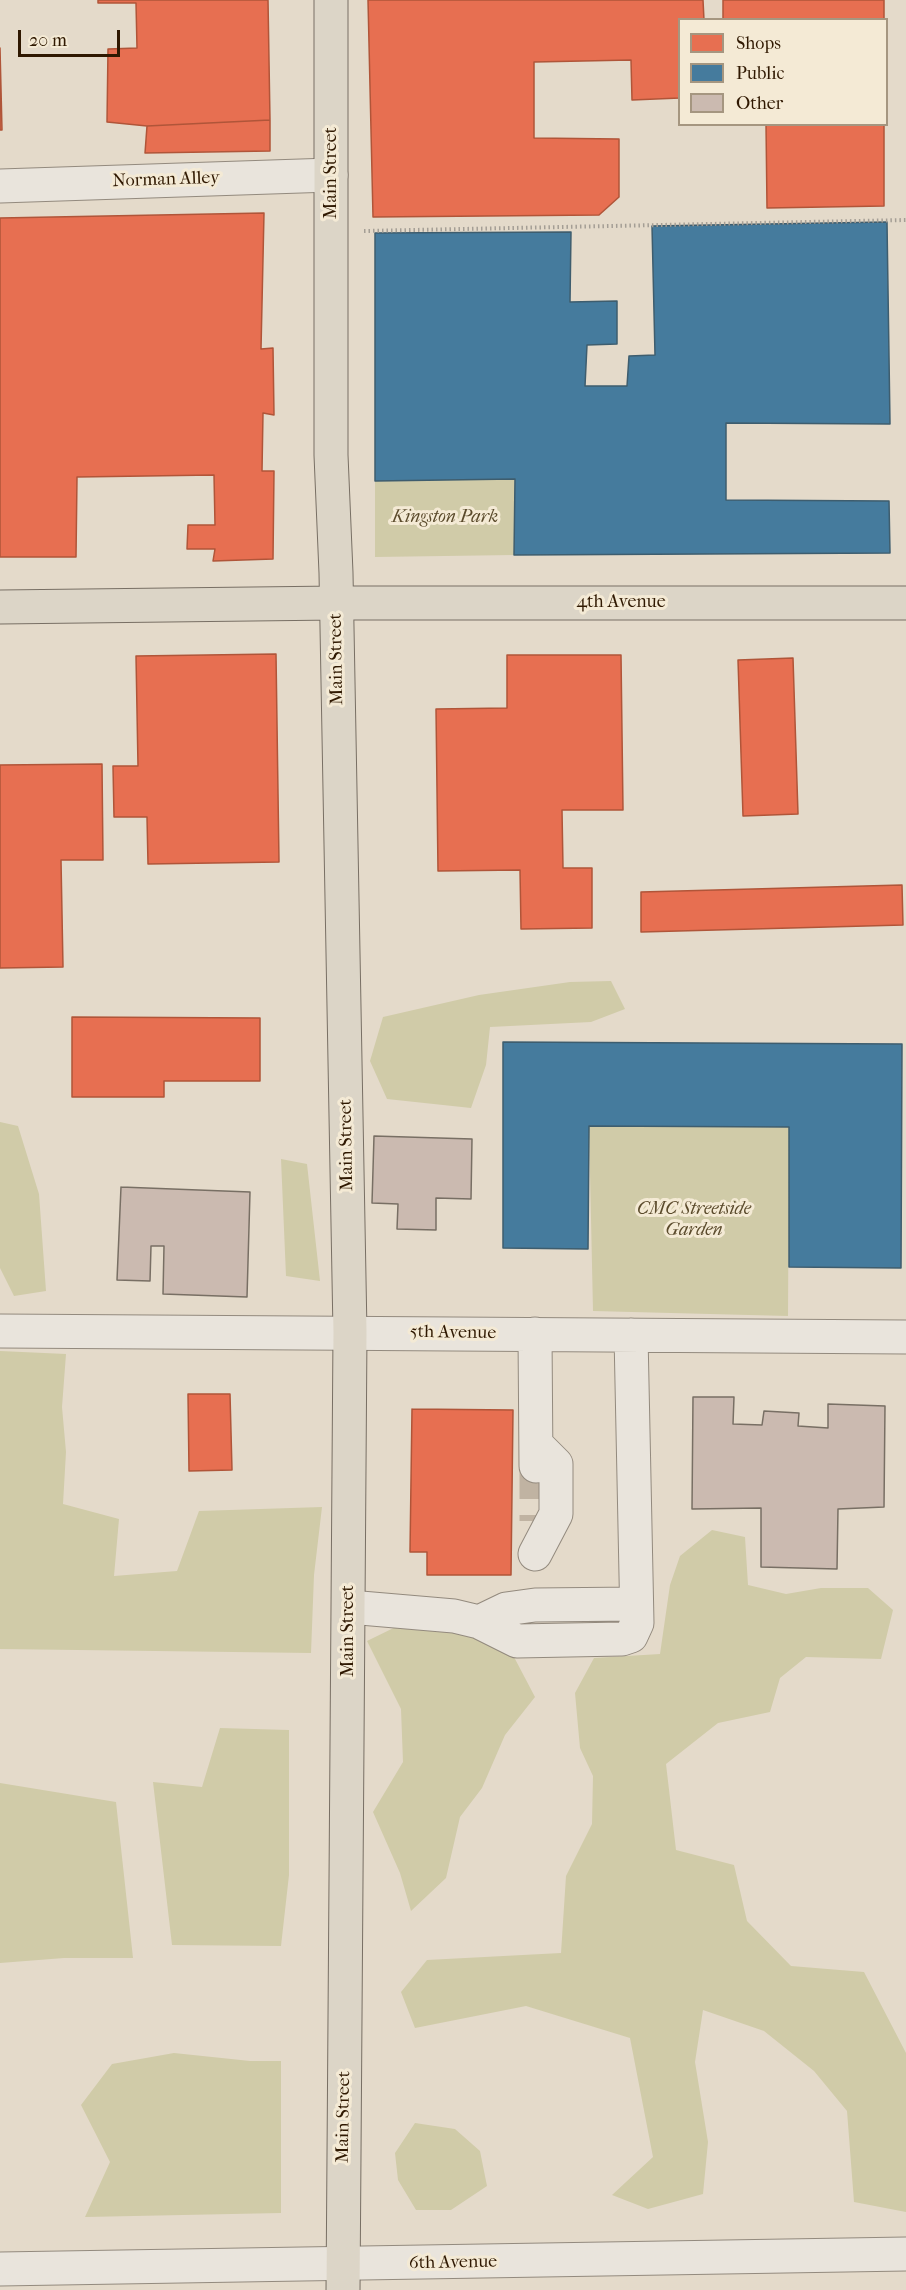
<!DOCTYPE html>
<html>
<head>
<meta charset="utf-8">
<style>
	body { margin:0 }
	#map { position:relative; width:906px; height:2290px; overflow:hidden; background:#e4daca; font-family:"IM FELL French Canon",serif }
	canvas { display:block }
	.legend { position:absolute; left:678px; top:18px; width:210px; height:108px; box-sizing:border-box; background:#f4ead5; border:2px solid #a59680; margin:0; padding:8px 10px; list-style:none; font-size:18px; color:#2f1801 }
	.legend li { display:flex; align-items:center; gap:12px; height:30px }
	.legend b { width:30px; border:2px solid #a59680 }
	.scale { position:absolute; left:18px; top:30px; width:102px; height:27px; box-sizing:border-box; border:3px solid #2f1801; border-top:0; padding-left:8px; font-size:18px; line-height:21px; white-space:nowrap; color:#2f1801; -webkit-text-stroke:4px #f4ead5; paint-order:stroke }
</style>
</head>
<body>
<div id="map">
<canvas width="906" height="2290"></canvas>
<ul class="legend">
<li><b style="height:16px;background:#e76f51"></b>Shops</li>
<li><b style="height:16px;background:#457b9d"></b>Public</li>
<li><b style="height:16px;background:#cbbab0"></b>Other</li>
</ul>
<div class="scale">20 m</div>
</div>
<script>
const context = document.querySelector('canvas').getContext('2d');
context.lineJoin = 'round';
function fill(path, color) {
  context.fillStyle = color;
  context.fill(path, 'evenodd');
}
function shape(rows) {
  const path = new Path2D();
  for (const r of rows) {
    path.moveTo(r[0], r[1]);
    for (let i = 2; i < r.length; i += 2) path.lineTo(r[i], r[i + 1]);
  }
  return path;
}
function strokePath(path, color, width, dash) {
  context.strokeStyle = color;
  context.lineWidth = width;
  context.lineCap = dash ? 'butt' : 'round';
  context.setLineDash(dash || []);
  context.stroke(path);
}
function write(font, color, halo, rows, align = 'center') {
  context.font = font + ' "IM FELL French Canon",serif';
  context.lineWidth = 6;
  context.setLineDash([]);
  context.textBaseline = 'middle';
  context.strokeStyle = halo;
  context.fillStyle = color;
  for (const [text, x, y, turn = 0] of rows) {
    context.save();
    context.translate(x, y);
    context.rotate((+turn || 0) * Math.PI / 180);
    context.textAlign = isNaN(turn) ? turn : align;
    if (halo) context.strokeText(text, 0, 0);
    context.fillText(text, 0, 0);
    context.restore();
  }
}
const green = shape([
	[515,479,514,555,375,557,375,481],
	[611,981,625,1009,591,1022,490,1027,486,1065,471,1108,387,1099,370,1061,383,1017,479,995,570,982],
	[0,1122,18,1126,39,1194,46,1291,14,1296,0,1268],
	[589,1126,789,1127,788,1316,593,1311],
	[281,1159,307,1164,320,1281,286,1276],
	[0,1351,66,1354,62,1407,66,1452,63,1504,119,1519,114,1576,177,1571,199,1511,322,1507,314,1575,311,1653,0,1649],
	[712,1530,745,1537,748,1585,786,1594,821,1588,868,1588,893,1610,881,1659,806,1657,780,1678,770,1712,718,1723,666,1764,676,1850,734,1865,747,1921,791,1966,864,1972,906,2053,906,2212,854,2202,847,2111,814,2071,764,2031,703,2010,695,2062,708,2142,703,2194,648,2209,612,2195,653,2157,630,2038,526,2006,415,2028,401,1992,427,1960,561,1953,566,1876,592,1824,593,1776,580,1748,575,1693,594,1658,660,1654,670,1585,680,1556],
	[459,1615,514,1657,535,1697,505,1735,482,1788,460,1817,446,1878,411,1911,400,1873,373,1812,403,1762,401,1709,367,1641,418,1616],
	[220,1728,289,1730,289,1875,281,1946,172,1945,153,1782,202,1787],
	[0,1783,116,1802,133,1958,64,1958,0,1963],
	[174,2053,250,2061,281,2061,281,2213,85,2217,110,2162,81,2105,112,2064],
	[415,2123,455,2129,480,2151,487,2186,451,2210,416,2210,398,2180,395,2153]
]);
const shops = shape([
	[98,0,268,0,270,120,147,126,107,122,108,49,137,48,136,3,98,3,98,0],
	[368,0,703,0,704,20,680,20,680,98,632,100,631,60,534,62,534,138,619,139,619,197,599,215,373,217,368,0],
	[723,0,884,0,884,20,723,20,723,0],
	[0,48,2,130,0,130,0,48],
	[270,120,270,151,145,153,147,126,270,120],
	[766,124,884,124,884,206,767,208,766,124],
	[264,213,261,349,273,348,274,415,263,413,262,471,274,471,273,559,213,561,215,549,187,549,188,525,215,525,214,475,77,477,76,557,0,557,0,218,264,213],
	[276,654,279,862,148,864,147,817,114,817,113,766,138,766,136,656,276,654],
	[507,655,621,655,623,810,562,810,563,868,592,868,592,928,521,929,520,870,438,871,436,709,507,708,507,655],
	[793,658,798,814,743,816,738,660,793,658],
	[102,764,103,860,61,860,63,967,0,968,0,765,102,764],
	[902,885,903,925,641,932,641,892,902,885],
	[72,1017,260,1018,260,1081,164,1081,164,1097,72,1097,72,1017],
	[188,1394,230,1394,232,1470,189,1471,188,1394],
	[412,1409,513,1410,511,1575,427,1575,427,1552,410,1552,412,1409]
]);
const public = shape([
	[887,222,890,424,726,423,726,500,889,501,890,553,514,555,515,479,375,481,375,233,571,232,570,302,617,301,617,344,587,345,585,386,627,386,629,356,655,355,652,226,887,222],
	[503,1042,902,1044,901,1268,789,1267,789,1127,589,1126,588,1249,503,1248,503,1042]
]);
const building = shape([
	[374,1136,472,1139,471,1199,436,1198,436,1230,397,1229,398,1204,372,1203,374,1136],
	[121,1187,250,1192,247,1297,163,1294,164,1246,151,1246,150,1281,117,1280,121,1187],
	[693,1397,734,1397,733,1424,762,1425,764,1411,799,1413,798,1426,828,1428,828,1404,885,1406,884,1507,838,1509,837,1569,761,1567,761,1508,692,1509,693,1397]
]);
const minorTunnel = shape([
	[536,1466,536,1521]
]);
const path = shape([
	[364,231,906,220]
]);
const minor = shape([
	[0,186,331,175],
	[0,1331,906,1337],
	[535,1334,536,1466],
	[535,1554,556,1514,556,1464,536,1444],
	[349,1607,454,1616,479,1622,517,1641,622,1639,631,1636,637,1623,631,1335],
	[479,1622,506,1609,535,1605,635,1604],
	[0,2269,906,2254]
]);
const major = shape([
	[331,0,331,455,336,573,350,1332,343,2290],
	[0,607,336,603,906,603]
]);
const streetNames = [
	["Main Street",332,173,-90],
	["Norman Alley",166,180,-2],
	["4th Avenue",621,603],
	["Main Street",337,659,-91],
	["Main Street",347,1145,-91],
	["5th Avenue",453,1333,1],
	["Main Street",349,1631,-90],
	["Main Street",344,2117,-89],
	["6th Avenue",453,2263,-1]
];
const parkNames = [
	["Kingston Park",445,518],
	["CMC Streetside",694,1210],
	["Garden",694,1231]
];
fill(green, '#d0cba8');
fill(shops, '#e76f51');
strokePath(shops, '#b05539', 1.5);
fill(public, '#457b9d');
strokePath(public, '#3e5d6e', 1.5);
fill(building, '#cbbab0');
strokePath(building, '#786f64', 1.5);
strokePath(minorTunnel, '#c0b3a2', 33, [33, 16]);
strokePath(minor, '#938a7e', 35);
strokePath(major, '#786f64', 35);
strokePath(path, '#a49e95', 4, [1.5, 3]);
strokePath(minor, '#e9e4dc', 33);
strokePath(major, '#dcd5c7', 33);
write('18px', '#2f1801', '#f4ead5', streetNames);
write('italic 18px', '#5a4a2b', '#f4ead5', parkNames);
</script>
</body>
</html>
